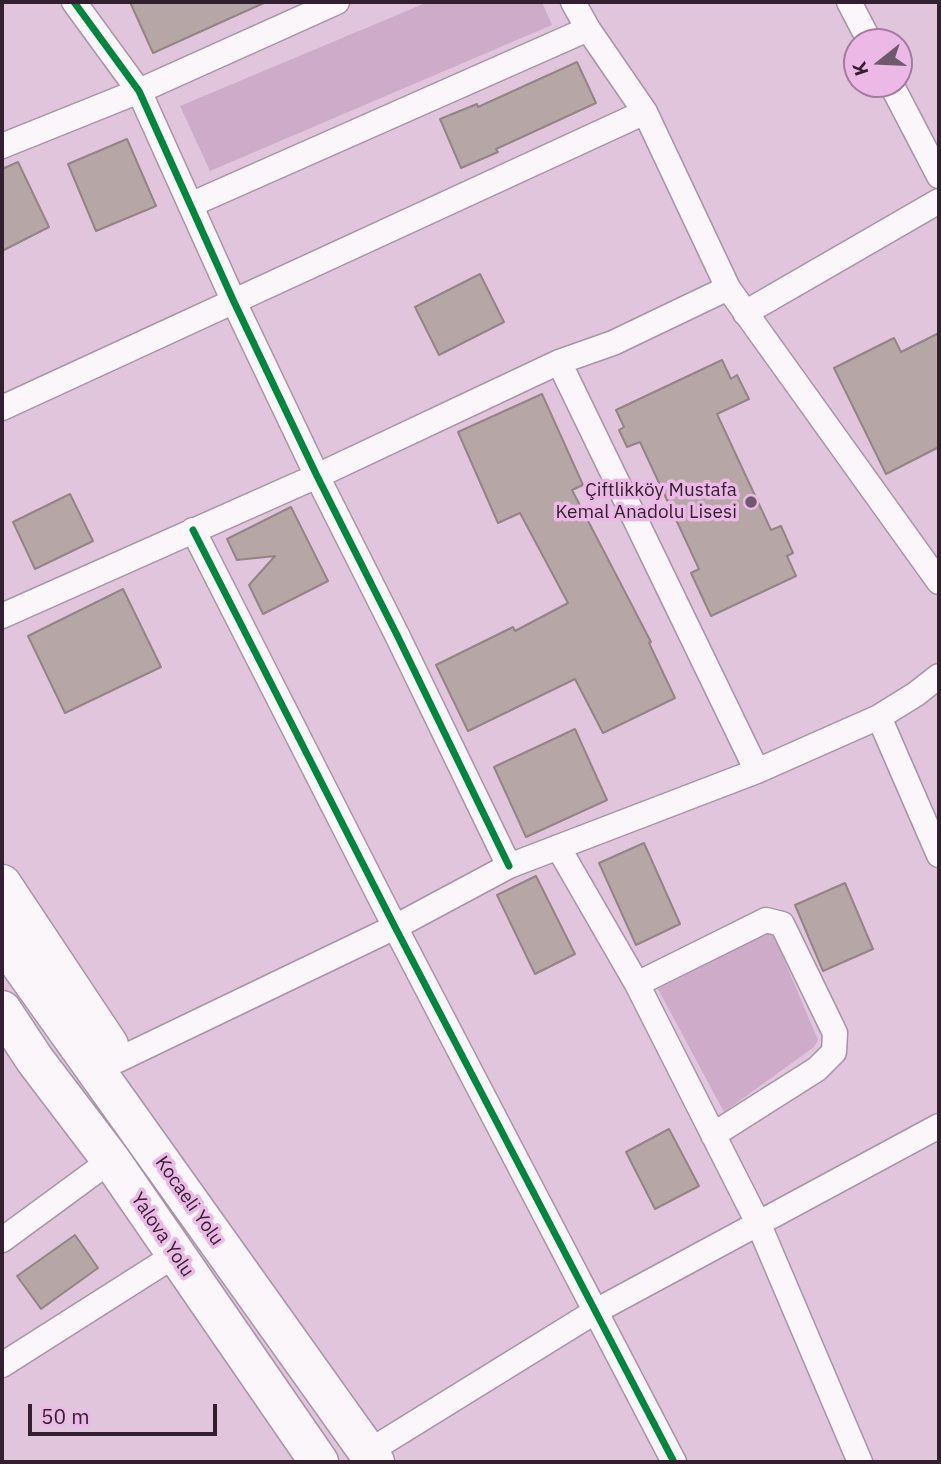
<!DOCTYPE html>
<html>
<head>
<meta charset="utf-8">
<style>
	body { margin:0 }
	#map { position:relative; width:941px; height:1464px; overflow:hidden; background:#e0c5dd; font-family:"IBM Plex Sans",sans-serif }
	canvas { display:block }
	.frame { position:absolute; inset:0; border:4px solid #321f30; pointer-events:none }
	.north { position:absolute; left:843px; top:28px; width:70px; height:70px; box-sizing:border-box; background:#ecb9e6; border:2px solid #a27b9d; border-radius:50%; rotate:252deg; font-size:19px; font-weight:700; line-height:28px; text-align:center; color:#321f30 }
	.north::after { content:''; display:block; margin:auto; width:24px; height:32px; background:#6f596d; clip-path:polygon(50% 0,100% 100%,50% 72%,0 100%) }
	.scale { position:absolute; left:28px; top:1404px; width:189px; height:32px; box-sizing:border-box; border:4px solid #321f30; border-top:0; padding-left:9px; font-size:21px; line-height:24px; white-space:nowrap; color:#321f30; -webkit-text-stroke:5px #ecb9e6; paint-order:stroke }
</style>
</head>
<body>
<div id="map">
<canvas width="941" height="1464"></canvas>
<div class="frame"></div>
<div class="north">K</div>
<div class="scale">50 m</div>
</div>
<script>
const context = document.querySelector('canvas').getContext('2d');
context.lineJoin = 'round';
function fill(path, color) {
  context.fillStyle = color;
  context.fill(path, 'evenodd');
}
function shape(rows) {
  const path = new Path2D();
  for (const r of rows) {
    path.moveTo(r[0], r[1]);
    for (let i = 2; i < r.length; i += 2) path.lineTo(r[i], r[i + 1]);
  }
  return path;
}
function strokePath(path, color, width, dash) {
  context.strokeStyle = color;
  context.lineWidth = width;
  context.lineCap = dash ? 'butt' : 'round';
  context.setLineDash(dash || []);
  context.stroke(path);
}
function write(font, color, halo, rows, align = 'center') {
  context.font = font + ' "IBM Plex Sans",sans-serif';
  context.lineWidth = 7;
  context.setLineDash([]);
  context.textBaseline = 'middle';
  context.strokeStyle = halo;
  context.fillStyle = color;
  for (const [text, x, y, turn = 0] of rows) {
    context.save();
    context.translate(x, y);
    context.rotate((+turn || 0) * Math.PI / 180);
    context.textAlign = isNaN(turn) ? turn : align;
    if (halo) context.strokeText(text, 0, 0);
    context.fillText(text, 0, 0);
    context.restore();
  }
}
const green = shape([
	[428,2,542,2,552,25,210,171,180,106],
	[772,931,818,1040,814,1047,724,1112,658,989]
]);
const building = shape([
	[130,2,266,2,153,53,130,2],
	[577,62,596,103,496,149,498,152,461,168,440,119,477,104,478,107,577,62],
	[127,139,156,206,96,231,68,164,127,139],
	[18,162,49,227,2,251,2,169,18,162],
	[480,274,504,322,439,355,415,307,480,274],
	[939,333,939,447,886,474,834,368,894,338,901,352,939,333],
	[722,360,731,379,737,375,749,399,717,414,771,530,781,526,793,553,787,556,796,576,711,616,691,573,699,569,640,442,627,447,619,430,624,427,616,410,722,360],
	[542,394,583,485,572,490,651,642,649,643,675,698,603,733,575,679,468,731,436,665,513,627,515,631,568,603,520,513,498,523,458,432,542,394],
	[70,494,93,541,35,569,13,522,70,494],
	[291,507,328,581,263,614,249,585,275,556,237,560,227,539,291,507],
	[123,589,161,667,65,713,28,636,123,589],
	[575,729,607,800,526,837,494,767,575,729],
	[644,843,680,924,636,945,599,863,644,843],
	[536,876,575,954,535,974,497,895,536,876],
	[845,883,873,949,823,971,795,905,845,883],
	[669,1129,699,1186,655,1209,626,1152,669,1129],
	[75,1235,98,1268,41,1309,17,1276,75,1235]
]);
const street = shape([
	[74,2,139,91,234,302,317,476,397,635,509,866],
	[573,2,588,29,645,112,728,288,939,582],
	[849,2,870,42],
	[891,84,939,176],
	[2,146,139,91,337,2],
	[190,205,588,29],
	[745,313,939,201],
	[559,362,757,771],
	[2,408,645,112],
	[193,530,395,927,674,1462],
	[2,616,317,476,559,362,613,343,728,288],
	[879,717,939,855],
	[558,847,637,984,759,1225,860,1462],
	[637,984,766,920,782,924,835,1033,834,1052,817,1069,713,1135],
	[118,1060,395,927,509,866,757,771,879,717,916,694,939,676],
	[2,1240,111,1160],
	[2,1365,175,1255],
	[368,1452,596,1311,939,1126]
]);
const highway = shape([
	[2,884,109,1045],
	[2,939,375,1462],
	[2,1010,35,1060,111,1160,319,1462]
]);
const cycleway = shape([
	[74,2,139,91,234,302,317,476,397,635,509,866],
	[193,530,395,927,674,1462]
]);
const markers = [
	[751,502,7,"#6f596d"]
];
const poiNames = [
	["Çiftlikköy Mustafa",737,491],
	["Kemal Anadolu Lisesi",737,513]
];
const streetNames = [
	["Kocaeli̇ Yolu",189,1201,55],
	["Yalova Yolu",162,1235,56]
];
fill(green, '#cfabca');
fill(building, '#b6a6a5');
strokePath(building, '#948483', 2);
strokePath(street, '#a894a6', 27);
strokePath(highway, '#a894a6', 41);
strokePath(street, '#faf6fa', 24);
strokePath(highway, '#faf6fa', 38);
strokePath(cycleway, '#00873e', 7);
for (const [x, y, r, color] of markers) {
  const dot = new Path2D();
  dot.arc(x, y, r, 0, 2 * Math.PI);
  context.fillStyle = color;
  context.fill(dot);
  strokePath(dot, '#ecb9e6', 2.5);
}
write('19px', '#321f30', '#ecb9e6', poiNames, 'right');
write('19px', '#321f30', '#ecb9e6', streetNames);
</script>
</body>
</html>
